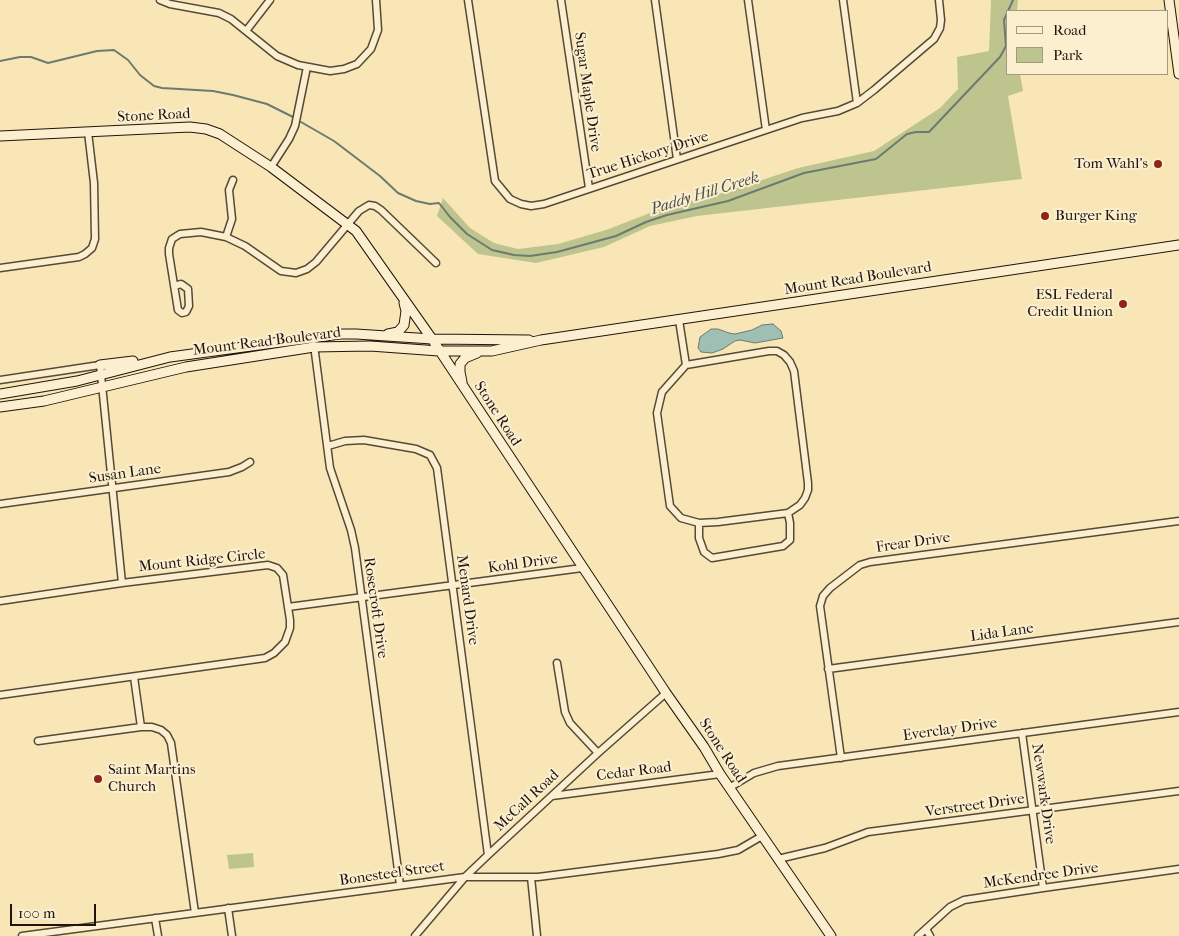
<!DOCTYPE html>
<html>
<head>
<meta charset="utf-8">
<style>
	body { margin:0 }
	#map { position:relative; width:1179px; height:936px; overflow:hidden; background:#f9e6b6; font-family:"IM FELL French Canon",serif }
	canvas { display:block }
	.legend { position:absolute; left:1006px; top:10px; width:162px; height:65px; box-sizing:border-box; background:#fbefd0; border:1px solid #a39882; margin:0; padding:6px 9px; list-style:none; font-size:15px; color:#1f150c }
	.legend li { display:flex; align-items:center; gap:10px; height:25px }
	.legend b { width:25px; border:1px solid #a39882 }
	.scale { position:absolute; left:10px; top:904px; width:86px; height:22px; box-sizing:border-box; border:2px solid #1f150c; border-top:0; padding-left:6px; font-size:15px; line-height:18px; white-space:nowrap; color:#1f150c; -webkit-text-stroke:4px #fbefd0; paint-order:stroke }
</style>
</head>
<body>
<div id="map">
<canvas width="1179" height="936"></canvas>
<ul class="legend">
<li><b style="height:6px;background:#fbefd0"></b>Road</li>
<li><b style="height:14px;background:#bec48d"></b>Park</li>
</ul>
<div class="scale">100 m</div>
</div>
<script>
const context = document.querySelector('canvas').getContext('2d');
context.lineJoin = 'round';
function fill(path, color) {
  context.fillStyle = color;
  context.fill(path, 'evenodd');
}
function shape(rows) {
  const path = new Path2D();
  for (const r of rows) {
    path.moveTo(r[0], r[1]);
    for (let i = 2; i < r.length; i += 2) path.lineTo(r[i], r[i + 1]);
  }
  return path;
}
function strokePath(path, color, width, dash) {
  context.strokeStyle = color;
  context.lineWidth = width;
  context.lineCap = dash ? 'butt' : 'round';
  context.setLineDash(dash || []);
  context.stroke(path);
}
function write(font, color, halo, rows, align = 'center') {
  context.font = font + ' "IM FELL French Canon",serif';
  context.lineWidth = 4;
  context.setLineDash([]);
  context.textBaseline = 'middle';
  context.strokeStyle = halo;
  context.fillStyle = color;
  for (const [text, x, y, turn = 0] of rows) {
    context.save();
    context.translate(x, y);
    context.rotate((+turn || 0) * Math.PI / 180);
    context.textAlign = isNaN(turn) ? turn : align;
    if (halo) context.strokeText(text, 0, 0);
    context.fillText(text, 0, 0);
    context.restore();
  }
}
const green = shape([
	[991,0,1018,0,1017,11,1008,11,1008,74,1020,74,1023,91,1008,96,1022,179,697,216,650,226,604,247,536,263,478,254,437,216,443,198,470,228,494,243,518,249,558,244,606,230,663,208,726,192,798,168,874,151,940,108,958,89,957,57,989,51],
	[253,853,254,867,229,869,227,855]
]);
const water = shape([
	[773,324,781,331,783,338,755,343,740,340,735,341,723,349,712,353,701,352,698,348,700,337,711,329,718,329,729,333,735,334,752,330,762,325,773,324]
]);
const stream = shape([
	[0,61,20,57,31,57,48,63,97,51,114,50,128,60,140,75,154,86,162,88,213,91,233,95,267,104,293,117],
	[301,122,334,141,380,176,398,193,416,201,430,204,439,203,450,217,467,234,492,250,514,255,530,256,557,252,616,236,646,222,667,215,728,201,804,173,876,159,907,134,916,132,929,132,1000,57,1006,46,1004,20,1013,0]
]);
const street = shape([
	[160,0,170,4,219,13,231,19,277,56,298,65,330,71,344,69,357,64,371,49,378,30,376,0],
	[468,0,495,181,510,199,521,204,531,206,544,204,802,118,838,111,857,103,874,90,934,39,940,28,941,20,939,0],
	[561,0,589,188],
	[655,0,677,159],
	[748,0,766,130],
	[843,0,857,103],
	[246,31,270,0],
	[271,167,289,139,295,126,307,67],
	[226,237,232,219,229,190,233,180],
	[0,268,79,257,85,254,92,248,95,239,94,183,88,132],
	[174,286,181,284,188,289,189,306,186,312,182,313,178,310,169,254,169,248,172,239,180,234,201,232,226,237,245,246,281,271,296,273,307,269,316,262,359,211,369,205,375,206,381,210,436,263],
	[679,320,686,365],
	[314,345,330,468,351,530,355,548,400,885],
	[769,351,777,351,784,355,790,362,794,371,808,483,808,490,805,498,800,505,788,513,718,522,699,523,681,518,670,506,657,413,662,392,686,365,769,351],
	[0,380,100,365,122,583],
	[328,446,345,441,364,440,416,449,430,455,437,468,488,855],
	[0,504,229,472,242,467,250,462],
	[699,523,699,538,704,552,712,558,783,546,790,540,790,523,788,513],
	[0,601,122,583,268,565,277,568,283,575,290,620,290,628,285,642,274,653,265,658,0,695],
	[288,607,582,568],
	[557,663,565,712,570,723,598,753],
	[828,669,1179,622],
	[134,677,141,727],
	[1022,733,1043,888],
	[38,741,141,727,152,727,161,730,167,735,171,743,195,913],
	[841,758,820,606,823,596,830,588,860,565,870,562,1179,521],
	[729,788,754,773,778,766,1179,712],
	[552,796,720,774],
	[778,859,825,848,868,832,1179,791],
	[531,877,537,936],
	[228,908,232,936],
	[155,918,158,936],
	[926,929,930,936],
	[22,936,465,877,538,877,718,854,738,850,762,836],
	[415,936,465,877,488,855,598,753,666,693],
	[918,936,950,907,964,900,1043,888,1179,869]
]);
const secondary = shape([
	[1169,0,1179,74],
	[0,136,190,127,206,129,220,134,271,167,356,231,432,339,666,693,704,747,720,774,831,936],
	[388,334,398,332,404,325,406,311,404,303],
	[100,365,133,361],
	[462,382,460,372,460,364,465,358,477,353],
	[0,394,77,381,170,357,340,334,356,334,432,339,529,340],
	[0,407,44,401,186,367,314,347,370,346,439,351,492,351,541,340,1179,245]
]);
const markers = [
	[1158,164,5,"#8f2418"],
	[1045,216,5,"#8f2418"],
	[1123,304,5,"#8f2418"],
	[98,779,5,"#8f2418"]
];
const streetNames = [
	["Sugar Maple Drive",587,92,82],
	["Stone Road",154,116,-3],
	["True Hickory Drive",648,156,-18],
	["Mount Read Boulevard",858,279,-9],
	["Mount Read Boulevard",267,342,-7],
	["Stone Road",497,414,57],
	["Susan Lane",125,474,-8],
	["Frear Drive",913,543,-8],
	["Mount Ridge Circle",202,561,-6],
	["Kohl Drive",523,564,-8],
	["Menard Drive",467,600,82],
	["Rosecroft Drive",375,608,82],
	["Lida Lane",1002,633,-8],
	["Everclay Drive",950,730,-8],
	["Stone Road",722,751,57],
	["Cedar Road",634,772,-7],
	["Newwark Drive",1043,794,82],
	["McCall Road",527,801,-43],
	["Verstreet Drive",975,806,-8],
	["Bonesteel Street",392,874,-8],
	["McKendree Drive",1041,876,-8]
];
const poiNames = [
	["Tom Wahl's",1148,164],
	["Burger King",1055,216,"left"],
	["ESL Federal",1113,295],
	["Credit Union",1113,312],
	["Saint Martins",108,770,"left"],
	["Church",108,787,"left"]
];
const waterNames = [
	["Paddy Hill Creek",705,194,-17]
];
fill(green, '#bec48d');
fill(water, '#9fbeb4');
strokePath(water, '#6c7a71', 1);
strokePath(stream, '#6c7a71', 2);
strokePath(street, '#564936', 9);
strokePath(secondary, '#1f150c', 11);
strokePath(street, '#fbefd0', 6);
strokePath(secondary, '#fbefd0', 9);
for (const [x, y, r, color] of markers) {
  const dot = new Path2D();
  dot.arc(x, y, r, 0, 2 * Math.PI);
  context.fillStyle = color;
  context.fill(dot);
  strokePath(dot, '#fbefd0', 2);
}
write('15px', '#1f150c', '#fbefd0', streetNames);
write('15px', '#1f150c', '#fbefd0', poiNames, 'right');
write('italic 16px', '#4c5047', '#fbefd0', waterNames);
</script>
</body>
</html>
